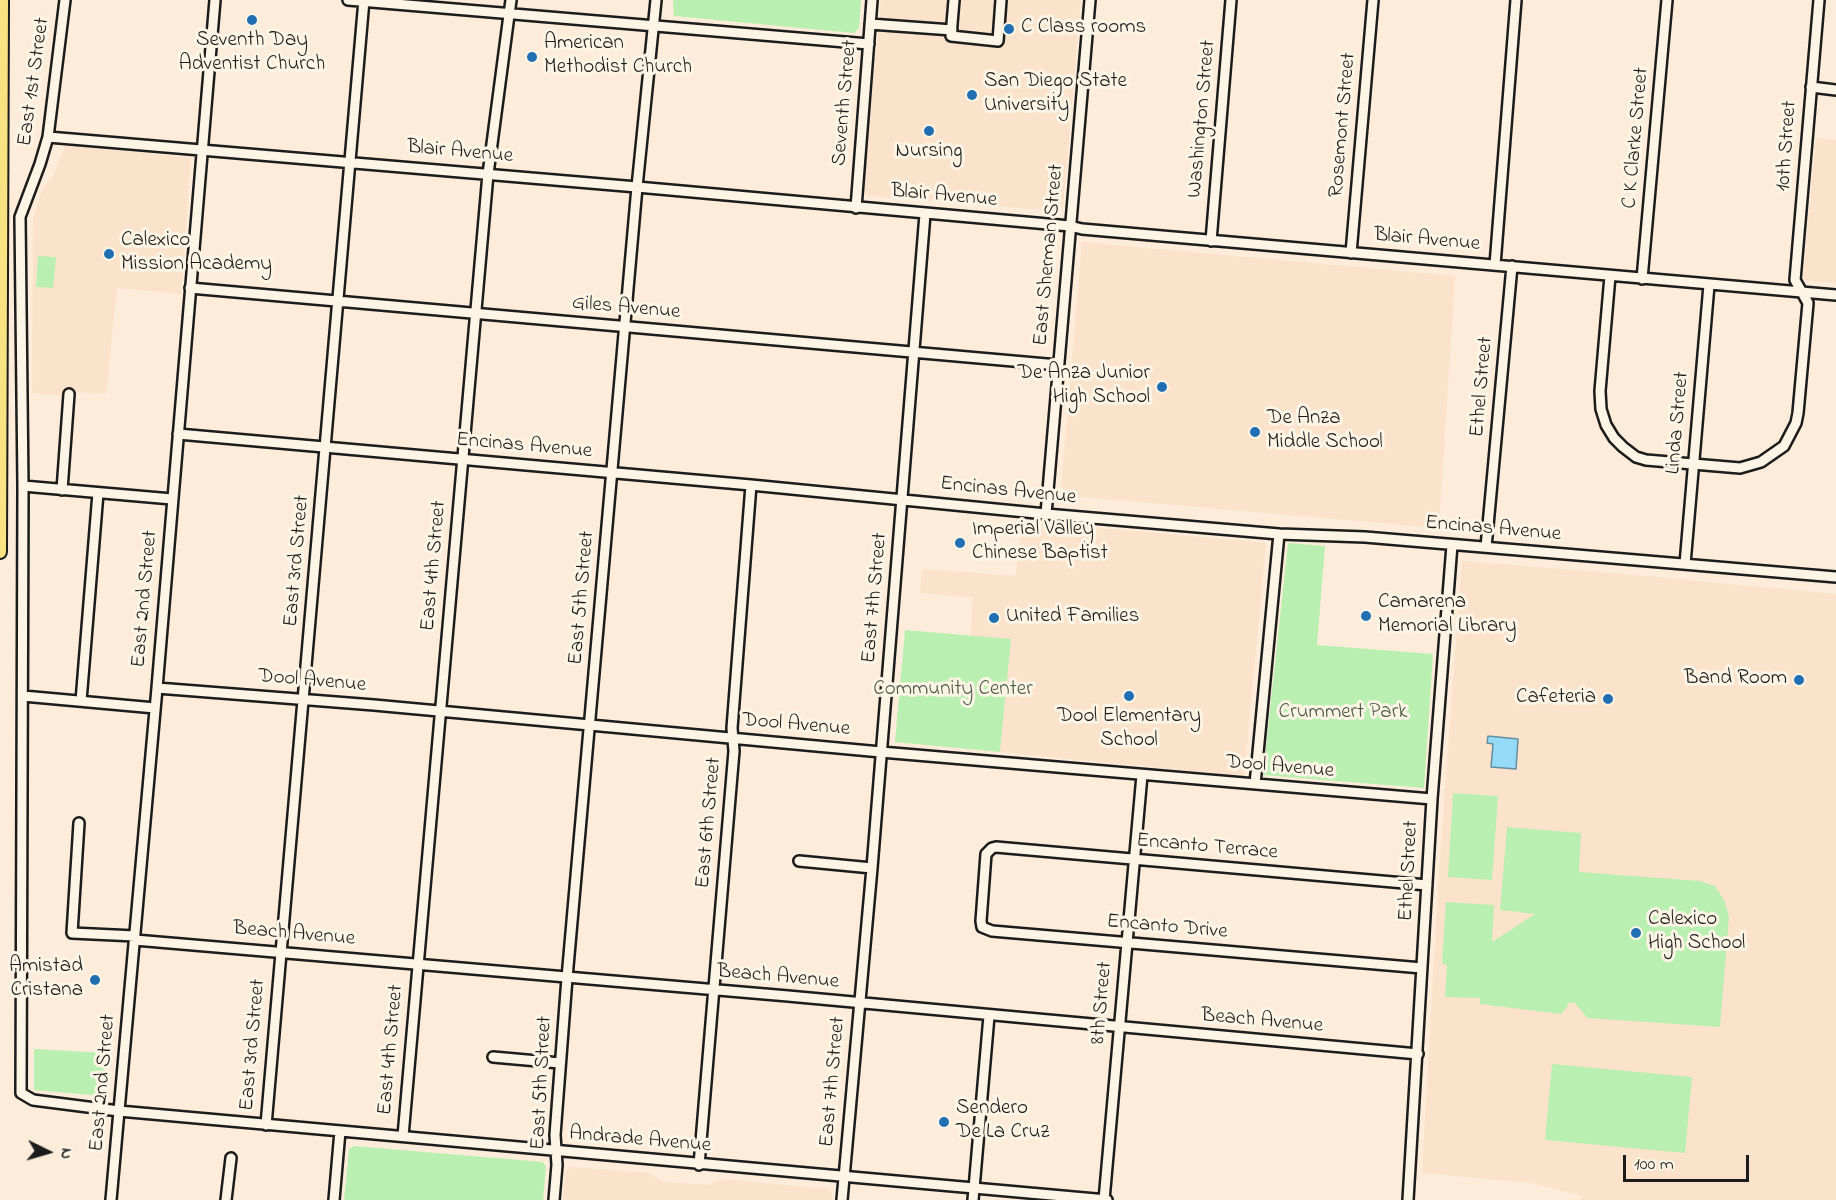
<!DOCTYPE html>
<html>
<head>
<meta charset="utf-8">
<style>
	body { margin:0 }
	#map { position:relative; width:1836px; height:1200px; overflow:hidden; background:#fcecd9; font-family:"Indie Flower",sans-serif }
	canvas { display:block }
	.north { position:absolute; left:18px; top:1122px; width:60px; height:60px; -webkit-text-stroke:4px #fcf5e5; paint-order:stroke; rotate:95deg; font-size:16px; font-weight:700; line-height:24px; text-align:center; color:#1c1c1c }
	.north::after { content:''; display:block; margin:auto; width:21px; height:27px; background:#1c1c1c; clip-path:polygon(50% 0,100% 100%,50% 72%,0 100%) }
	.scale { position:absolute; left:1623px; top:1155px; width:126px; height:27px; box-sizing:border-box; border:3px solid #1c1c1c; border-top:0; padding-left:8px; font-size:18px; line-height:21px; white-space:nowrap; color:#1c1c1c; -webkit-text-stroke:4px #fcf5e5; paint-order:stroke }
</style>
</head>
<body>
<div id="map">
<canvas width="1836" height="1200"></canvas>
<div class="north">N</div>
<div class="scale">100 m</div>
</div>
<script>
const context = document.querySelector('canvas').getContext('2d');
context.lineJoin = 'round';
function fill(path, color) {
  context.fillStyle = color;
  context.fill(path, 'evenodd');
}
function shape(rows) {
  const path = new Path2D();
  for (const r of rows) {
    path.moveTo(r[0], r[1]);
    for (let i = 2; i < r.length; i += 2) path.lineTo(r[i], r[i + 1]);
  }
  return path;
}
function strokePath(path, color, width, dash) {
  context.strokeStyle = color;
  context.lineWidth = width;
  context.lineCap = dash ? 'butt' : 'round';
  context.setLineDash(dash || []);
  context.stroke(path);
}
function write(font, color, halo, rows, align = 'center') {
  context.font = font + ' "Indie Flower",sans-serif';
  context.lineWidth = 6;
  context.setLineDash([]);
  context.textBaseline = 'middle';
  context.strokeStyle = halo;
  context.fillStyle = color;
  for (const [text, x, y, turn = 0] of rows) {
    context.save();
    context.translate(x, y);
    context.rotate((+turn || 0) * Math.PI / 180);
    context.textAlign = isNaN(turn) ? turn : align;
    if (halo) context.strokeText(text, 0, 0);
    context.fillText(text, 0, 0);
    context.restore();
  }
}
const built = shape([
	[881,0,1081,0,1063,206,1060,210,1056,211,868,196,865,193,863,190],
	[1816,138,1836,140,1836,283,1807,281,1803,277],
	[65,146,191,157,181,294,117,288,106,394,64,391,63,396,32,393,33,219,42,190,53,176],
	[1082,242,1455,276,1439,528,1071,496,1061,487],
	[1022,521,1266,543,1244,776,1000,752,1010,642,970,638,973,597,920,593,922,569,1016,576],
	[1462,561,1624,574,1836,594,1836,1200,1581,1200,1581,1196,1532,1183,1422,1173,1439,870],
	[570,1167,649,1173,664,1182,708,1185,721,1179,829,1189,832,1193,831,1200,563,1200,566,1172]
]);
const green = shape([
	[673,0,861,0,859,28,854,33,674,16],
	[38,256,56,257,53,288,36,287],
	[1288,543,1325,546,1317,645,1433,654,1424,788,1263,775],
	[905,630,1011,639,1000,752,895,742],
	[1453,793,1498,796,1492,880,1448,877],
	[1507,827,1581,833,1579,872,1700,881,1715,886,1724,900,1729,916,1720,1027,1587,1018,1575,1003,1568,1003,1567,1007,1561,1014,1480,1004,1480,998,1445,997,1447,965,1442,964,1446,902,1494,905,1492,942,1535,914,1500,910],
	[34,1049,106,1053,102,1096,34,1090],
	[1552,1064,1692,1077,1685,1153,1545,1140],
	[354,1146,543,1162,546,1167,543,1200,344,1200,349,1149]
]);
const water = shape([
	[1488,736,1518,739,1516,769,1491,767,1493,744,1487,743,1488,736]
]);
const minor = shape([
	[65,0,48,137,40,164,20,217,23,486,21,1093,33,1100,119,1111,1107,1200],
	[348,0,869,44],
	[954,0,951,36,998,41,1001,0],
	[870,24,952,30],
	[1811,87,1836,90],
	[48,137,637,187,1070,226,1082,229,1836,295],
	[856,208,872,0],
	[1211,241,1231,0],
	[1351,253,1373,0],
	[1495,265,1516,0],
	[1610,276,1600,391,1601,409,1606,425,1614,438,1623,447,1636,457,1646,460,1740,468,1761,462,1784,446,1796,423,1798,413,1808,303,1795,280,1819,0],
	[1642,279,1667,0],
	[190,288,1058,365],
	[178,434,751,485,1046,514,1279,534,1365,537,1836,577],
	[23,486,172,499],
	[62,490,69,394],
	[1046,514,1090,0],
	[1486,547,1512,266],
	[1685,564,1709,285],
	[157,688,374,705,881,752,1432,799],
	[23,696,155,708],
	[81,701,98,493],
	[1255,784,1279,534],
	[79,823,72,933,135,936],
	[799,861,872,868],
	[135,940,788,996,1418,1054],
	[1422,968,992,931,982,927,981,921,986,854,992,848,996,847,1427,885],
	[493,1057,560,1063],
	[266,1125,364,0],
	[403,1136,488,174,511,0],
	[699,1165,734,751,732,728,751,485],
	[111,1200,157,688,215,0],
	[226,1200,231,1158],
	[334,1200,340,1131],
	[554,1200,557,1165,555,1135,567,978,637,187,656,0],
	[842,1200,872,868,925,214],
	[973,1200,989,1016],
	[1104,1200,1142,775],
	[1408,1200,1432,799,1452,545]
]);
const major = shape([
	[0,552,2,0]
]);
const markers = [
	[252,20,6,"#1f6fb2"],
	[1009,29,6,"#1f6fb2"],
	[532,57,6,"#1f6fb2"],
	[972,95,6,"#1f6fb2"],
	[929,131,6,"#1f6fb2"],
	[109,254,6,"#1f6fb2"],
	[1162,387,6,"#1f6fb2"],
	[1255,432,6,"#1f6fb2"],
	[960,543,6,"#1f6fb2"],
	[1366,616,6,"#1f6fb2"],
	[994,618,6,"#1f6fb2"],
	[1799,680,6,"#1f6fb2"],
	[1129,696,6,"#1f6fb2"],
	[1608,699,6,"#1f6fb2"],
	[1636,933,6,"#1f6fb2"],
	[95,980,6,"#1f6fb2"],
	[944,1122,6,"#1f6fb2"]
];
const poiNames = [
	["C Class rooms",1021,29],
	["Seventh Day",252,42,"center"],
	["Adventist Church",252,66,"center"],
	["American",544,45],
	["Methodist Church",544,69],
	["San Diego State",984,83],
	["University",984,107],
	["Nursing",929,153,"center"],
	["Calexico",121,242],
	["Mission Academy",121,266],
	["De Anza Junior",1150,375,"right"],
	["High School",1150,399,"right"],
	["De Anza",1267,420],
	["Middle School",1267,444],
	["Imperial Valley",972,531],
	["Chinese Baptist",972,555],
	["Camarena",1378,604],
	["Memorial Library",1378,628],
	["United Families",1006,618],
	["Band Room",1787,680,"right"],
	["Cafeteria",1596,699,"right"],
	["Dool Elementary",1129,718,"center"],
	["School",1129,742,"center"],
	["Calexico",1648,921],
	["High School",1648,945],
	["Amistad",83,968,"right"],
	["Cristana",83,992,"right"],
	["Sendero",956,1110],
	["De La Cruz",956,1134]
];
const streetNames = [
	["East 1st Street",35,82,-82],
	["Seventh Street",846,103,-85],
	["Washington Street",1203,119,-85],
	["Rosemont Street",1344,125,-85],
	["C K Clarke Street",1637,138,-85],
	["10th Street",1788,146,-86],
	["Blair Avenue",460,153,5],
	["Blair Avenue",944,197,5],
	["Blair Avenue",1427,241,5],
	["East Sherman Street",1050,255,-85],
	["Giles Avenue",626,309,5],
	["Ethel Street",1483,387,-85],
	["Linda Street",1679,423,-85],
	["Encinas Avenue",524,447,5],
	["Encinas Avenue",1008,492,6],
	["Encinas Avenue",1493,530,5],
	["East 3rd Street",298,561,-85],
	["East 4th Street",435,566,-85],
	["East 5th Street",583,598,-85],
	["East 7th Street",876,598,-85],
	["East 2nd Street",146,599,-85],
	["Dool Avenue",312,682,5],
	["Dool Avenue",796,726,5],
	["Dool Avenue",1280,768,5],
	["East 6th Street",710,823,-85],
	["Encanto Terrace",1207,848,5],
	["Ethel Street",1410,871,-87],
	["Encanto Drive",1167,928,5],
	["Beach Avenue",294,935,5],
	["Beach Avenue",778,978,5],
	["8th Street",1103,1003,-85],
	["Beach Avenue",1262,1022,5],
	["East 3rd Street",254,1045,-85],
	["East 4th Street",392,1050,-85],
	["East 7th Street",834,1082,-85],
	["East 2nd Street",104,1083,-85],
	["East 5th Street",543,1083,-87],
	["Andrade Avenue",640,1141,5]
];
const parkNames = [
	["Community Center",953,691],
	["Crummert Park",1343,714]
];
fill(built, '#fbe2cb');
fill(green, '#b9efb0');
fill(water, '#95daf7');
strokePath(water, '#658e9f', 1.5);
strokePath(minor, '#1c1c1c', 14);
strokePath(major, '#1c1c1c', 16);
strokePath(minor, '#fcf5e5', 9);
strokePath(major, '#f8e281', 12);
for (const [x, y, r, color] of markers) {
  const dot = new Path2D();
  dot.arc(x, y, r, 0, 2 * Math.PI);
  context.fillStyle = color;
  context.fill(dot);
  strokePath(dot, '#fcf5e5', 2);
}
write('21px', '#1c1c1c', '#fcf5e5', poiNames, 'left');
write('21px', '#1c1c1c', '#fcf5e5', streetNames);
write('21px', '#4b5b48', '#fcf5e5', parkNames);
</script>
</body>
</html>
